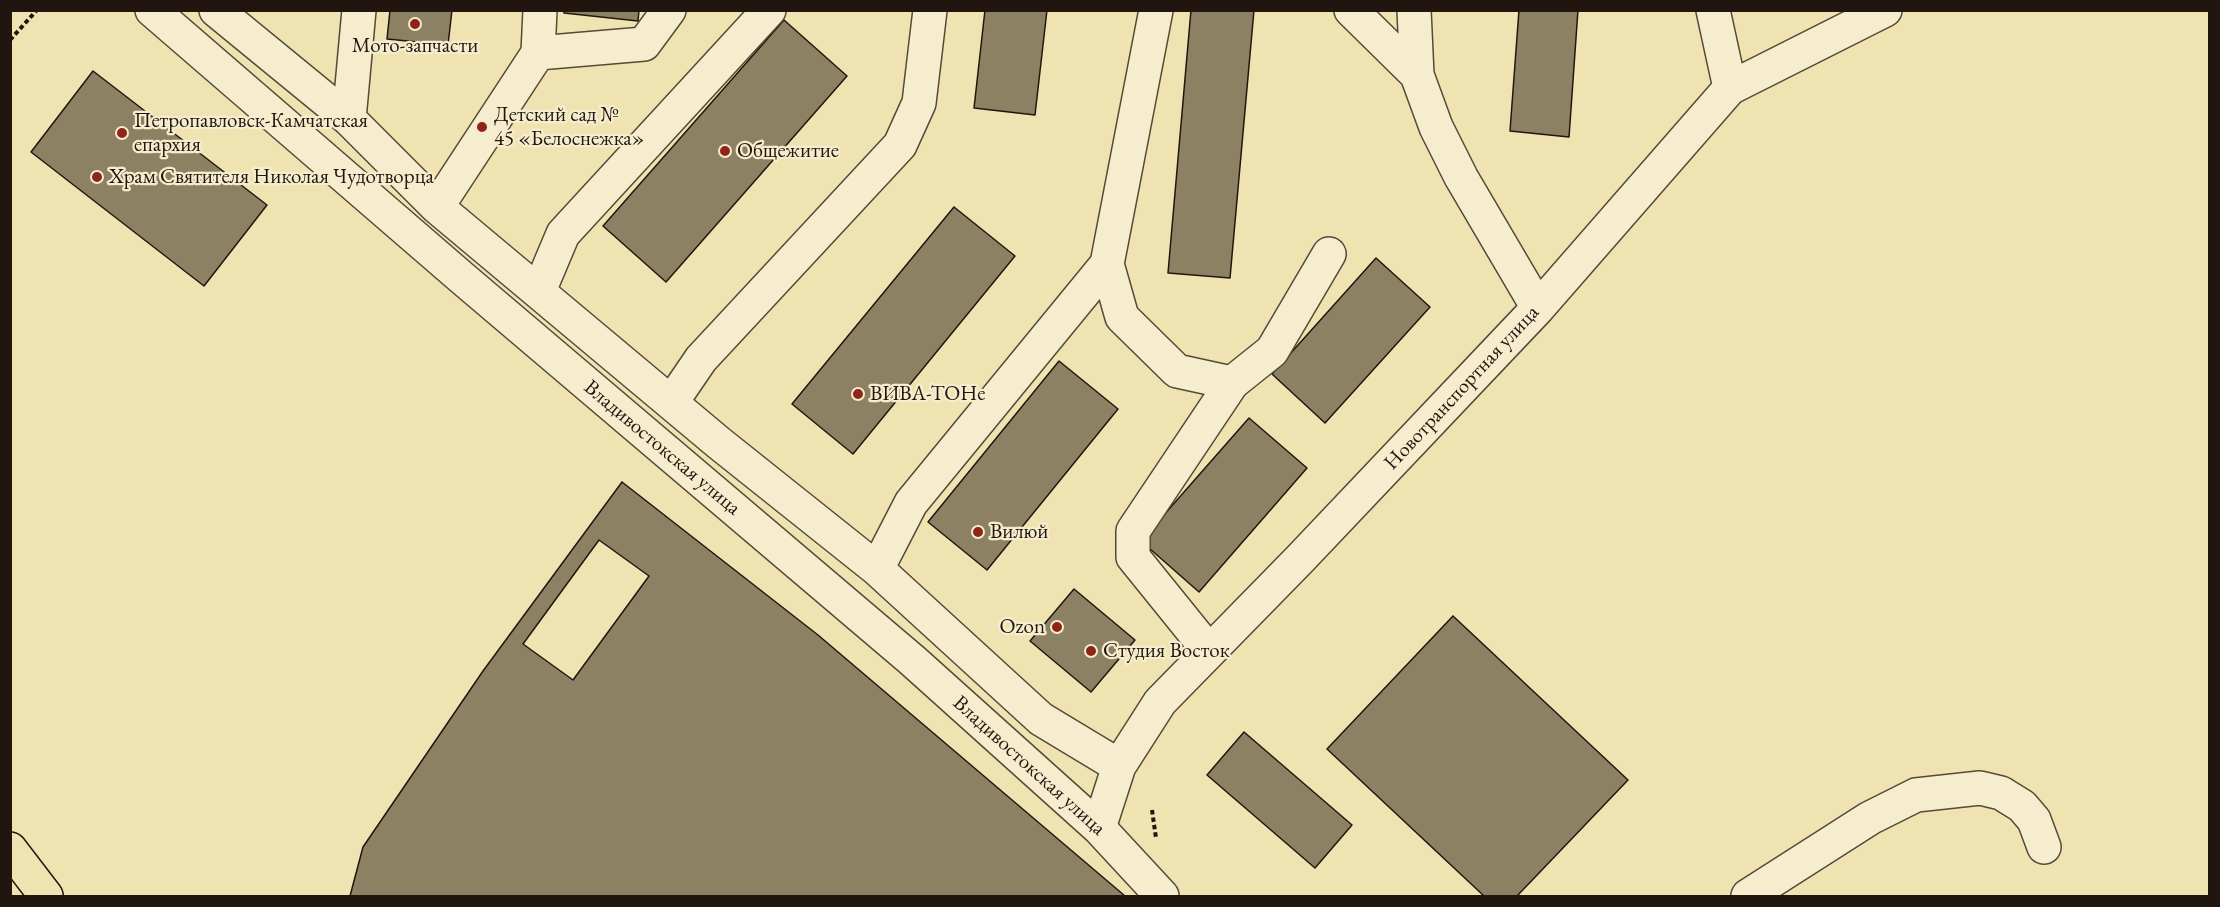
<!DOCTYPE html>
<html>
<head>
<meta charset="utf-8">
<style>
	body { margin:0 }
	#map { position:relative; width:2220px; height:907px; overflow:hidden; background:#f0e3b2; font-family:"EB Garamond",serif }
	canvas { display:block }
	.frame { position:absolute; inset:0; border:12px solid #21160f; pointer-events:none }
</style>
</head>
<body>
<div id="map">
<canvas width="2220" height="907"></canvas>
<div class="frame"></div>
</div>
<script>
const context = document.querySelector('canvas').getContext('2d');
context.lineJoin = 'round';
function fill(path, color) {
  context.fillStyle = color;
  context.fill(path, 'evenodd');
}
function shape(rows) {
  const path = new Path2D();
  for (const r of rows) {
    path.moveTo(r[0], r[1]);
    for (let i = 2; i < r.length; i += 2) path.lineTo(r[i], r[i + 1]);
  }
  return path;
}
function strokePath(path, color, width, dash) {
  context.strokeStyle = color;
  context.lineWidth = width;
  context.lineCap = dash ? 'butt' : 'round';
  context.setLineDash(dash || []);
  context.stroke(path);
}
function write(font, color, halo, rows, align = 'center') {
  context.font = font + ' "EB Garamond",serif';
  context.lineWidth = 4.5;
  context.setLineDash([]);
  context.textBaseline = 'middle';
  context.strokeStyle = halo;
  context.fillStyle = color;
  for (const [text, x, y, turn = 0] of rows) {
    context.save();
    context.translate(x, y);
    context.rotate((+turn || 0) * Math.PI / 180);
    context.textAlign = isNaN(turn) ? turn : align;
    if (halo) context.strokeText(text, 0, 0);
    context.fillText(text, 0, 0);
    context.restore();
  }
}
const building = shape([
	[390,10,452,10,448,45,387,39,390,10],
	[564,10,639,10,638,21,564,13,564,10],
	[985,10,1047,10,1035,115,974,108,985,10],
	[1191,10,1254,10,1230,278,1168,273,1191,10],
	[1519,10,1578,10,1569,137,1510,131,1519,10],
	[784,20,847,76,666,282,603,226,784,20],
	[93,71,267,205,204,286,31,152,93,71],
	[954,207,1015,256,853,454,792,404,954,207],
	[1376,258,1430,307,1325,423,1272,374,1376,258],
	[1059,361,1118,409,987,570,928,522,1059,361],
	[1249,418,1307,468,1199,592,1141,541,1249,418],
	[622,482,818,635,1125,896,350,896,363,847,483,671,622,482],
	[599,540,649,576,573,680,523,644,599,540],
	[1074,589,1135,640,1091,692,1030,641,1074,589],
	[1453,616,1628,780,1517,896,1484,896,1327,749,1453,616],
	[1244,732,1352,825,1315,868,1207,775,1244,732]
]);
const path = shape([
	[10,40,37,10],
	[1152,810,1156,838]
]);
const minor = shape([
	[152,10,461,277,912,660,1099,828,1162,896],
	[216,10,349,119,437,207,719,443,877,569,1041,719,1119,766],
	[1156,10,1107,264,1122,317,1177,371,1232,383,1272,351,1329,254],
	[1351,10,1417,75],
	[1414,10,1417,75,1436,127,1461,177,1538,308],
	[1713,10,1730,88],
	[538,53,644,44,669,10],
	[349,119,359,10],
	[437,207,538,53,540,10],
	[539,291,563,234,769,10],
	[671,403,701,359,900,145,919,103,930,10],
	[877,569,911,503,1107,264],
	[1209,651,1133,557,1133,531,1232,383],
	[1099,828,1119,766,1160,702,1300,559,1538,308,1730,88,1885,10],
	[1748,896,1870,818,1916,795,1980,788,2001,793,2022,806,2034,820,2044,847]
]);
const major = shape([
	[10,849,46,896]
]);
const markers = [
	[415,24,6,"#8f2418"],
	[482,127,6,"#8f2418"],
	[122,133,6,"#8f2418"],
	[725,151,6,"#8f2418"],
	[97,177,6,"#8f2418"],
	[858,394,6,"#8f2418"],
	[978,532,6,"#8f2418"],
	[1057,627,6,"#8f2418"],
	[1091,651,6,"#8f2418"]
];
const poiNames = [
	["Мото-запчасти",415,46,"center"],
	["Детский сад №",494,115],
	["45 «Белоснежка»",494,139],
	["Петропавловск-Камчатская",134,121],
	["епархия",134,145],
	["Общежитие",737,151],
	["Храм Святителя Николая Чудотворца",109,177],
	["ВИВА-ТОНе",870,394],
	["Вилюй",990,532],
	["Ozon",1045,627,"right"],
	["Студия Восток",1103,651]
];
const streetNames = [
	["Новотранспортная улица",1462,388,-47],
	["Владивостокская улица",662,448,40],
	["Владивостокская улица",1029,766,42]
];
fill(building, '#8d8164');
strokePath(building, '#21160f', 1.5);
strokePath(minor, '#554938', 36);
strokePath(major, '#21160f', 36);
strokePath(path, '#21160f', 4, [4.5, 3]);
strokePath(minor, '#f5edcd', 33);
strokePath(major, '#f0e3b2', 33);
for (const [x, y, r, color] of markers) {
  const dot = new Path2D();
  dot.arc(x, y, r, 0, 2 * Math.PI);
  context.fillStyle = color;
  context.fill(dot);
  strokePath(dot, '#f5edcd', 2);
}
write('21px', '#21160f', '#f5edcd', poiNames, 'left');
write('21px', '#21160f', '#f5edcd', streetNames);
</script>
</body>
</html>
